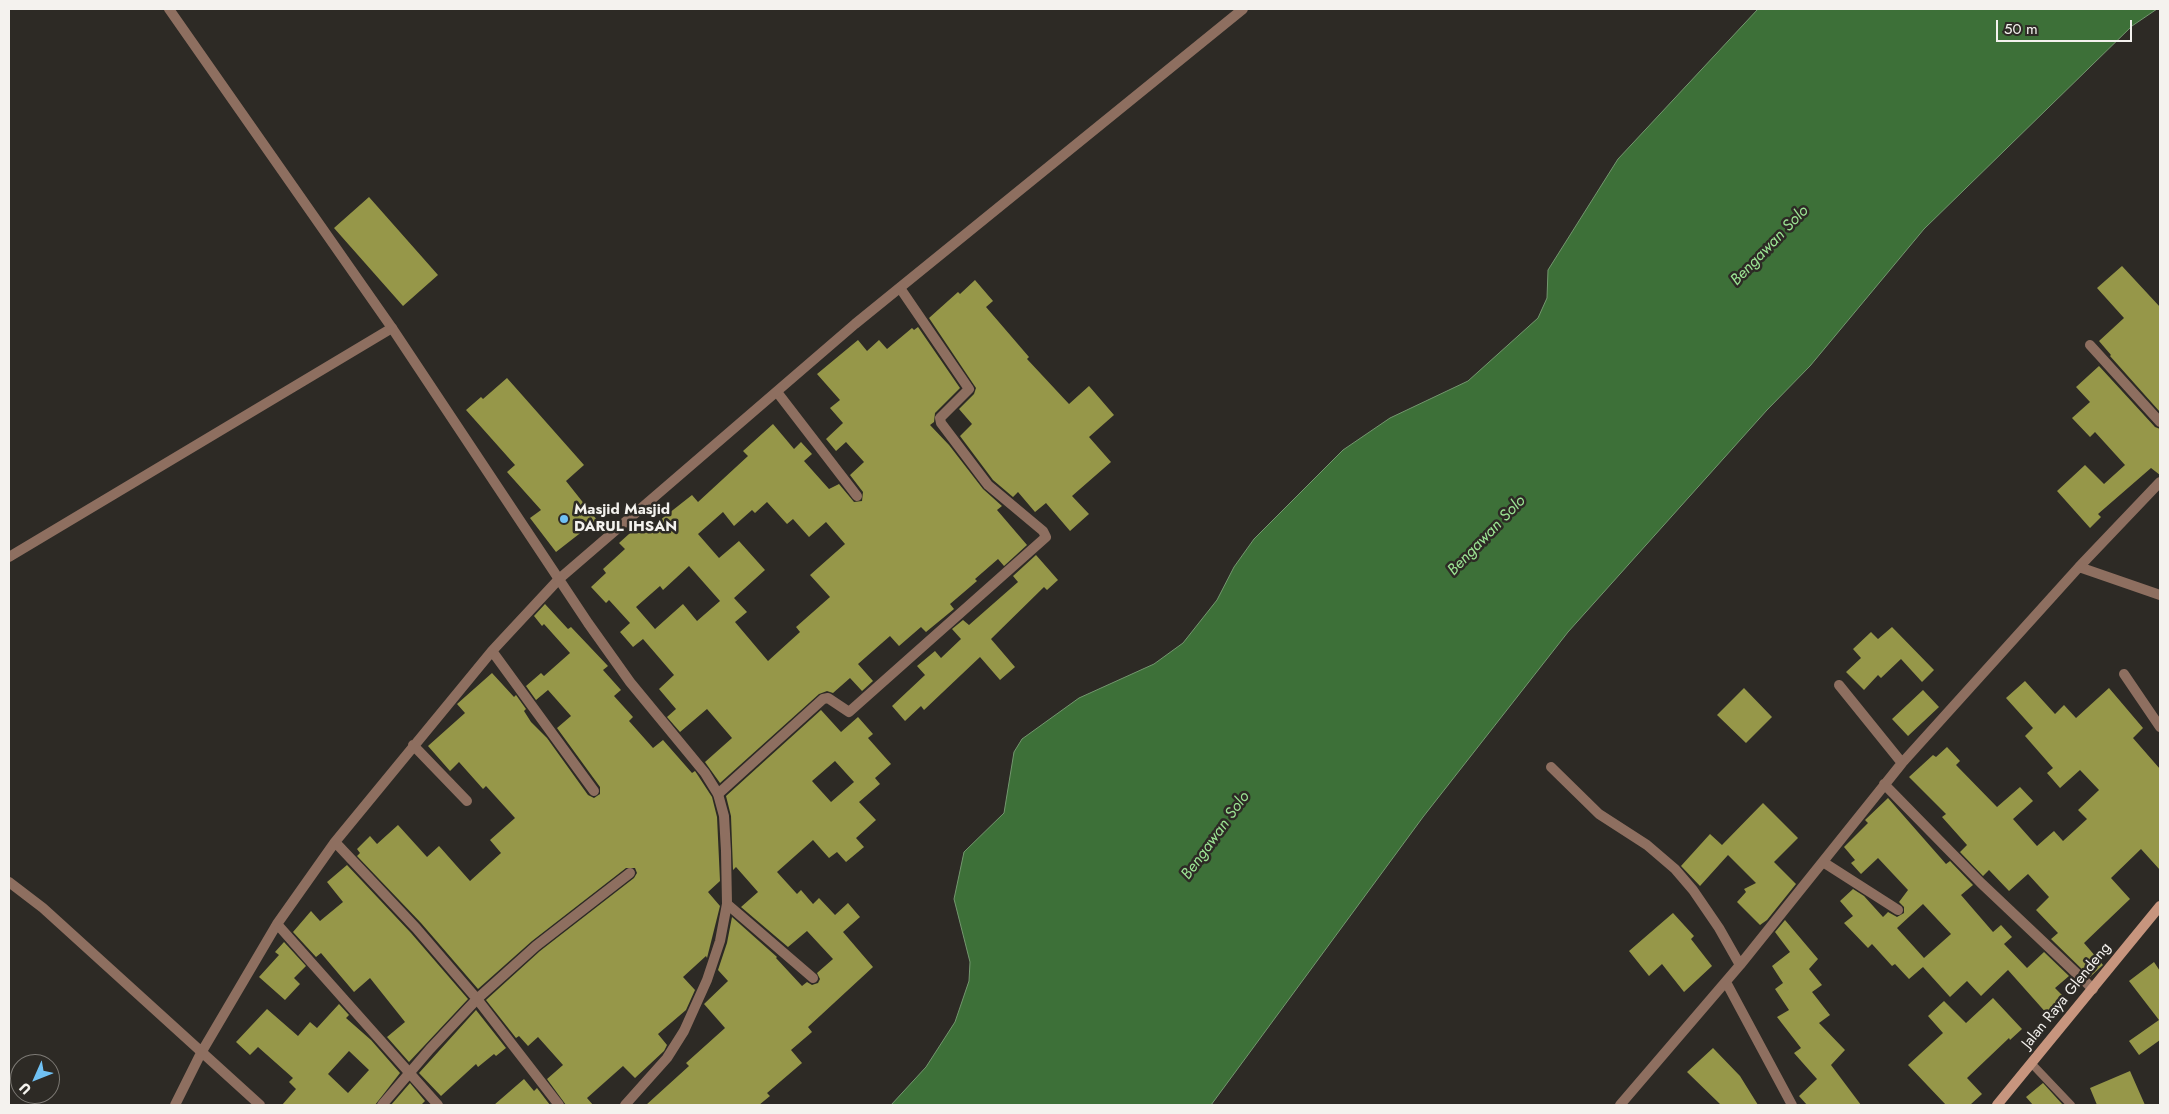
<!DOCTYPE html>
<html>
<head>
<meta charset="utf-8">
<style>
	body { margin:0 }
	#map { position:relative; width:2169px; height:1114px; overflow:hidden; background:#2d2a25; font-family:Jost,sans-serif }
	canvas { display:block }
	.frame { position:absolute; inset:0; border:10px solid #f4f2ee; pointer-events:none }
	.north { position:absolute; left:10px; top:1054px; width:50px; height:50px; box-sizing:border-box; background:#2d2a25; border:1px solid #7d7a75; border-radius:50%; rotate:226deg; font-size:14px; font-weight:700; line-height:20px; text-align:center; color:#f4f2ee }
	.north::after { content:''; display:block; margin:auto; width:18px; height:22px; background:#70c1f4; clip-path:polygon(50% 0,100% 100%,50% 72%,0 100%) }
	.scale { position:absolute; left:1996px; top:20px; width:136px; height:22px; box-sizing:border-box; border:2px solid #f4f2ee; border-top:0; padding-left:6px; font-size:15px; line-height:18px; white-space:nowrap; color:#f4f2ee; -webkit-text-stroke:4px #2d2a25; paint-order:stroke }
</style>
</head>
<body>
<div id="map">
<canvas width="2169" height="1114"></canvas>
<div class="frame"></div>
<div class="north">U</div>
<div class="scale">50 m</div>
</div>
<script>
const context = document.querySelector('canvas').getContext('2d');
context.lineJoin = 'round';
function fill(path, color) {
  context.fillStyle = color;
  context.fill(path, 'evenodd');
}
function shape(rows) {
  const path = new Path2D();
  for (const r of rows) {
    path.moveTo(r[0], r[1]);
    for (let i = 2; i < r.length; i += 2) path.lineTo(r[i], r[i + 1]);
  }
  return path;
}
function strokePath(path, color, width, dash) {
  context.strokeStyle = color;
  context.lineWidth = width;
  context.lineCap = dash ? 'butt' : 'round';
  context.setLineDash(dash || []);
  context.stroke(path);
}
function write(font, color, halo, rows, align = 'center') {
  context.font = font + ' Jost,sans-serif';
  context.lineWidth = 5;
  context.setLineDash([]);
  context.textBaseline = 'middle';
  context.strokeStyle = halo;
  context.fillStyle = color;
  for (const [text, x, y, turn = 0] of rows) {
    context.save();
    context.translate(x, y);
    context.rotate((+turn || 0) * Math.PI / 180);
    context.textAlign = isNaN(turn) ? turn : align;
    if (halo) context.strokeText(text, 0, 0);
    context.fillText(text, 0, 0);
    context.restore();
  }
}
const water = shape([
	[1758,9,2157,9,2132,26,1924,229,1810,366,1767,410,1568,632,1423,817,1211,1105,891,1105,926,1067,955,1022,969,981,970,962,954,899,964,852,1004,813,1014,752,1022,739,1079,698,1154,664,1183,643,1217,600,1234,567,1254,539,1343,450,1390,418,1468,381,1538,318,1547,298,1548,270,1618,159,1758,9]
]);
const building = shape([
	[369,197,438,275,403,306,334,228],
	[2122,266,2160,307,2160,412,2110,356,2111,355,2099,341,2124,318,2097,288],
	[975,280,993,301,986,307,1029,357,1027,359,1069,404,1089,386,1114,415,1089,437,1111,462,1072,496,1089,514,1070,531,1046,503,1035,512,1018,492,1013,497,993,480,960,436,972,424,959,409,974,394,976,388,929,318,958,292,960,294],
	[918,327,960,388,935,413,934,422,930,425,949,445,983,489,1002,506,997,510,1027,545,1004,566,998,559,975,579,977,581,950,604,954,609,926,632,921,627,899,646,890,636,858,664,873,681,862,691,850,678,833,693,827,691,819,694,720,783,705,762,732,738,707,709,680,732,667,717,676,709,659,689,674,675,643,639,633,647,620,632,630,623,609,600,606,603,591,587,606,573,603,569,625,549,619,543,639,525,645,532,692,495,698,502,748,456,743,451,773,424,794,449,801,442,812,454,804,461,829,489,839,484,854,502,862,501,863,492,850,475,864,462,846,442,836,451,826,439,843,423,830,408,840,400,817,374,858,340,867,351,879,340,887,349,912,328,914,330],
	[767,502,787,524,793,519,809,537,826,522,845,544,810,575,830,597,796,627,800,632,768,661,735,622,747,612,734,598,765,570,739,541,719,558,698,534,723,512,734,526,752,510,755,513],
	[689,566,720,601,697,621,683,604,655,629,636,607,660,586,663,590],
	[2099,366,2155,427,2160,429,2160,475,2151,468,2098,514,2101,517,2090,528,2057,491,2085,465,2104,484,2125,465,2095,432,2090,437,2072,418,2090,402,2076,387],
	[507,378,584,465,566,481,597,520,556,552,530,518,541,510,507,472,515,465,466,410,481,397,483,399],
	[1036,555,1058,580,1047,590,1044,587,991,639,1015,667,1000,680,980,657,924,710,921,706,905,721,892,706,925,675,917,666,935,651,941,658,961,639,952,629,963,620,969,625,1018,582,1013,576],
	[545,604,568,629,571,627,608,666,603,670,621,690,614,696,633,717,629,721,653,748,663,740,692,773,695,771,699,777,712,797,717,817,720,881,708,892,720,906,707,958,706,956,683,977,695,990,686,1010,658,1034,667,1045,664,1051,635,1078,623,1066,587,1098,593,1105,566,1105,547,1079,563,1065,538,1037,528,1046,519,1036,516,1038,486,1000,540,951,634,878,637,873,635,868,626,868,532,941,478,989,421,923,357,856,360,853,357,849,370,836,377,844,398,825,427,857,439,846,470,881,501,853,490,840,515,818,486,786,483,789,459,762,450,771,428,746,465,713,457,704,492,673,514,697,516,695,526,709,524,711,531,722,547,738,588,795,594,798,600,794,600,787,557,728,571,716,548,690,536,700,526,686,541,673,544,676,570,653,544,624,542,626,534,616],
	[1892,627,1934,670,1922,682,1901,659,1881,678,1878,675,1864,690,1846,672,1861,658,1853,649,1871,632,1878,639],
	[2025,681,2055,714,2064,705,2076,718,2109,688,2143,728,2133,738,2160,769,2160,870,2141,849,2111,878,2130,899,2084,943,2103,965,2090,977,2051,939,2058,933,2036,910,2049,897,2028,874,2009,891,1989,870,1983,876,1960,852,1967,845,1942,817,1946,814,1909,777,1933,755,1936,757,1947,747,1960,761,1956,765,1997,807,2020,787,2033,801,2013,819,2037,846,2054,831,2063,841,2087,819,2078,810,2099,790,2080,770,2060,788,2047,773,2053,768,2025,736,2033,728,2006,698],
	[1744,688,1772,717,1746,743,1717,715],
	[1923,690,1939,707,1908,736,1892,719],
	[821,710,841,732,858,717,873,734,868,738,891,764,875,778,880,784,859,802,876,820,856,838,864,847,846,862,837,852,829,858,813,840,777,872,797,894,801,890,813,904,819,898,835,915,848,903,860,917,843,932,873,967,808,1027,812,1032,791,1050,802,1063,767,1093,770,1096,759,1105,646,1105,689,1066,686,1063,725,1028,704,1004,728,981,718,970,727,943,732,917,777,957,776,958,802,986,807,982,812,985,818,983,820,979,817,973,833,959,807,931,788,947,741,907,758,892,736,867,733,870,731,816,726,796],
	[835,761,854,782,831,802,812,781],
	[1888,798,1946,864,1950,861,1973,885,1961,895,1993,932,2001,925,2012,937,2004,944,2027,968,2044,952,2069,976,2055,988,2066,999,2048,1015,2008,970,1981,996,1967,981,1950,997,1923,967,1909,979,1895,964,1892,966,1872,944,1868,948,1844,923,1853,916,1840,901,1853,889,1864,896,1883,917,1888,912,1897,917,1904,913,1904,907,1899,902,1908,890,1878,858,1861,874,1851,863,1855,860,1844,847,1868,823,1865,820],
	[1923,904,1951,934,1924,958,1897,928],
	[1763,803,1798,838,1774,862,1796,884,1767,920,1760,925,1737,902,1746,892,1744,889,1756,883,1728,855,1700,886,1681,866,1710,834,1722,845],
	[347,865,411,933,468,999,409,1062,387,1037,405,1022,370,978,354,992,321,953,316,957,293,932,311,911,320,921,343,902,327,882],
	[1673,913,1694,936,1691,939,1712,966,1684,992,1662,964,1649,976,1629,951],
	[1785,920,1818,959,1809,969,1822,985,1812,992,1830,1015,1819,1023,1845,1050,1831,1065,1861,1105,1807,1105,1799,1096,1817,1079,1794,1053,1801,1048,1777,1017,1789,1010,1775,989,1783,983,1772,966,1790,952,1775,932],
	[284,942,306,966,294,978,300,984,285,1000,259,977,279,955,275,952],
	[2154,962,2160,971,2160,1040,2139,1055,2129,1041,2159,1020,2129,981],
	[1993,998,2022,1029,2010,1040,2009,1038,1967,1078,1982,1094,1970,1105,1946,1105,1908,1065,1943,1033,1928,1016,1944,1001,1966,1023],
	[339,1004,349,1015,346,1018,371,1040,400,1073,375,1105,282,1105,296,1089,289,1082,293,1078,258,1047,250,1055,236,1042,267,1009,298,1036,310,1022,317,1028],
	[349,1051,369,1070,348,1093,328,1074],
	[476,1010,506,1048,496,1056,494,1054,478,1067,476,1064,441,1096,419,1073],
	[1713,1048,1740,1076,1758,1105,1721,1105,1687,1072],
	[2130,1071,2145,1105,2097,1105,2090,1088],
	[524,1079,534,1091,537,1088,550,1105,494,1105],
	[410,1083,425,1101,421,1105,391,1105],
	[2043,1083,2063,1105,2033,1105,2026,1097]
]);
const service = shape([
	[2032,1064,2071,1105]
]);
const minor = shape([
	[2090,345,2160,422],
	[777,392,857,496],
	[9,557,392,328],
	[2079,567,2160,595],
	[492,651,594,791],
	[2124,674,2160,727],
	[1839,685,1902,763],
	[413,745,467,801],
	[1551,767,1599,814,1647,845,1675,869,1693,890,1719,928,1740,965],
	[1884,784,1981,883,2093,989],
	[718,794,823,699,828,698,849,712,1046,537,1043,531,988,485,941,423,940,418,969,389,900,288],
	[335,842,416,928,477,999,559,1105],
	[1823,862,1898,910],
	[9,882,43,908,260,1105],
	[727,904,813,978],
	[277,924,438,1105],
	[1726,982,1792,1105],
	[175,1105,201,1053,277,924,335,842,492,651,559,579],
	[382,1105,430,1049,477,999,536,946,630,873],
	[1620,1105,1740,965,1902,763,2079,567,2160,482]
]);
const tertiary = shape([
	[169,9,392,328,588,623,630,682,705,773,718,794,724,816,726,851,727,904,720,941,707,980,684,1031,667,1058,625,1105],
	[559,579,855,324,1243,9]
]);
const secondary = shape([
	[1997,1105,2160,906]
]);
const markers = [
	[564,519,5,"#70c1f4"]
];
const poiNames = [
	["Masjid Masjid",574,510],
	["DARUL IHSAN",574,527]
];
const streetNames = [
	["Jalan Raya Glendeng",2067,996,-51]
];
const waterNames = [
	["Bengawan Solo",1770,246,-46],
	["Bengawan Solo",1487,536,-46],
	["Bengawan Solo",1216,836,-54]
];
fill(water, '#3d7038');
strokePath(water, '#74976f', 1);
fill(building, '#969749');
strokePath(service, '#8e6f60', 8);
strokePath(minor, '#8e6f60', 10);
strokePath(tertiary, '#8e6f60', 10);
strokePath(secondary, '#c7957e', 10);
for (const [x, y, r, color] of markers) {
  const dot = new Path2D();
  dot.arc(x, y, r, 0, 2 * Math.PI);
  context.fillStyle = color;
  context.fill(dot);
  strokePath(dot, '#2d2a25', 2);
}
write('bold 15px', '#f4f2ee', '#2d2a25', poiNames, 'left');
write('15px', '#f4f2ee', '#2d2a25', streetNames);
write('italic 16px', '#9ce594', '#2d2a25', waterNames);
</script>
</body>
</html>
